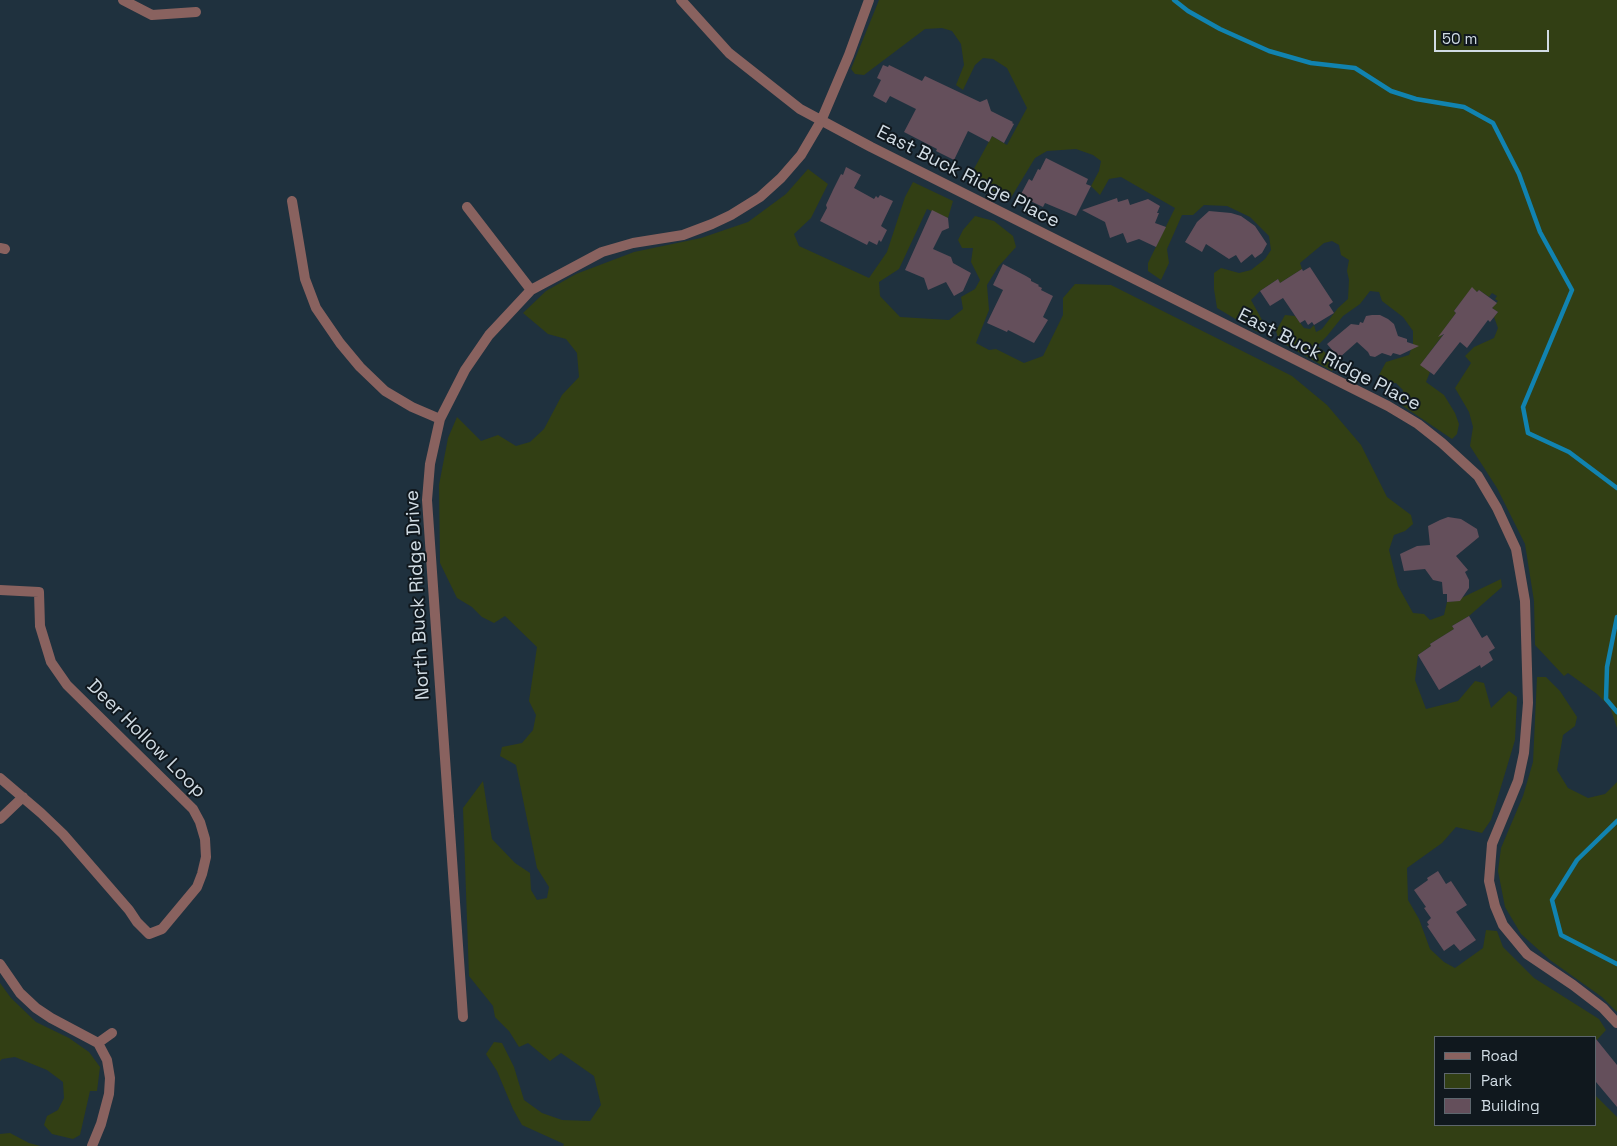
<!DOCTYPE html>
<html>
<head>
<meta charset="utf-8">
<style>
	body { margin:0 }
	#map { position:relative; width:1617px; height:1146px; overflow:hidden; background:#1f313e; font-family:"Space Grotesk",sans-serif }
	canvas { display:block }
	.legend { position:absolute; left:1434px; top:1036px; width:162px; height:90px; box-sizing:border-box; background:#10181e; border:1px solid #5d666d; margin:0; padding:6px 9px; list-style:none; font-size:15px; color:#d1dce4 }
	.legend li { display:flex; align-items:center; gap:10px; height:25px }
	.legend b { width:25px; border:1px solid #5d666d }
	.scale { position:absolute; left:1434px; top:30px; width:115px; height:22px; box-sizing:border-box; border:2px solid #d1dce4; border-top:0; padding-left:6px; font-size:15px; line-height:18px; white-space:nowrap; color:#d1dce4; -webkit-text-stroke:4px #10181e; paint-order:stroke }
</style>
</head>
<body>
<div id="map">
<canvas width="1617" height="1146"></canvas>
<ul class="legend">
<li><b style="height:6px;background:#89625f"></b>Road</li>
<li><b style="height:14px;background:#323f14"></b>Park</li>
<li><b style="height:14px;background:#644f5b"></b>Building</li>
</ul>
<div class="scale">50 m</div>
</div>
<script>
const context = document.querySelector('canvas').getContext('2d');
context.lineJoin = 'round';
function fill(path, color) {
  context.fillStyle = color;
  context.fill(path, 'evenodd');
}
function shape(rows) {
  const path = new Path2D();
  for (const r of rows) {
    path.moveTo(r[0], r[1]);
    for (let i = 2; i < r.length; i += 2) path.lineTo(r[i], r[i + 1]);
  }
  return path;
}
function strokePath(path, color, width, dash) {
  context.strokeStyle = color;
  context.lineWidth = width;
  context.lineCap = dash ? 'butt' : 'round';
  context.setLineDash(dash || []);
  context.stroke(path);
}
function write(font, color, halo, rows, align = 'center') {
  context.font = font + ' "Space Grotesk",sans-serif';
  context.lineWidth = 4;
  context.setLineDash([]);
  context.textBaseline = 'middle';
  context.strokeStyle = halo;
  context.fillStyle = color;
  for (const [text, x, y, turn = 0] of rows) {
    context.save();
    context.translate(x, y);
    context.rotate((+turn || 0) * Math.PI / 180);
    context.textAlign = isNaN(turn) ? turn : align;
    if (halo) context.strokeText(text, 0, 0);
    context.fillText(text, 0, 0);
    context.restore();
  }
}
const green = shape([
	[879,0,1617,0,1617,728,1610,707,1597,694,1568,673,1564,676,1535,645,1534,601,1525,544,1497,488,1470,446,1473,427,1469,412,1455,388,1471,363,1465,356,1474,347,1494,338,1498,328,1494,317,1498,312,1492,308,1498,301,1495,299,1497,296,1492,293,1489,297,1479,290,1477,292,1472,288,1454,311,1456,313,1445,328,1442,336,1421,364,1430,372,1426,382,1444,395,1455,413,1459,424,1457,434,1452,439,1400,404,1403,390,1396,383,1387,383,1379,375,1386,362,1409,355,1413,344,1413,331,1403,317,1382,301,1379,292,1370,291,1360,304,1343,316,1327,336,1317,346,1337,362,1332,371,1279,341,1276,331,1285,315,1295,316,1304,328,1310,329,1314,325,1316,332,1322,329,1338,308,1348,299,1349,280,1347,271,1349,260,1341,255,1339,245,1332,241,1324,243,1300,263,1302,269,1280,283,1278,279,1260,291,1251,300,1266,327,1263,334,1254,330,1217,308,1214,289,1214,273,1221,268,1239,273,1251,270,1265,259,1271,250,1269,236,1250,217,1227,206,1204,205,1193,215,1182,215,1167,249,1169,263,1161,280,1148,271,1148,263,1175,208,1121,177,1109,179,1100,195,1091,186,1099,171,1101,161,1093,155,1076,149,1047,151,1035,158,1009,201,970,176,992,136,1007,145,1027,108,1007,68,993,59,983,58,975,65,963,90,956,85,964,65,961,44,952,31,942,28,925,29,864,75,855,74,851,69],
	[808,169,828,184,811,218,794,234,799,246,869,278,887,252,905,197,913,182,953,201,948,218,927,209,899,269,879,282,880,296,900,317,949,320,963,309,961,297,975,289,980,280,971,262,973,248,962,248,958,240,963,230,975,216,994,221,1013,236,1016,247,998,267,987,285,989,310,976,343,989,350,996,349,1024,363,1043,356,1063,315,1063,298,1075,284,1111,285,1292,376,1327,405,1361,445,1387,497,1411,515,1413,524,1405,531,1394,535,1389,550,1398,586,1413,613,1424,614,1430,620,1444,615,1447,602,1455,601,1501,579,1502,587,1469,616,1452,626,1454,629,1430,644,1431,646,1418,655,1415,680,1426,709,1458,701,1475,681,1484,683,1491,708,1509,691,1517,697,1515,740,1491,820,1482,833,1456,827,1442,843,1407,868,1408,900,1419,919,1430,949,1444,962,1455,968,1483,948,1486,930,1497,931,1503,947,1534,978,1599,1019,1606,1030,1596,1041,1596,1037,1436,1037,1436,1125,1596,1125,1596,1096,1617,1117,1617,1146,563,1146,564,1144,522,1125,513,1109,497,1071,486,1054,494,1042,502,1043,514,1067,524,1100,542,1113,562,1120,590,1121,601,1105,594,1076,561,1053,550,1061,528,1043,519,1047,509,1031,495,1017,493,1006,469,976,463,808,483,781,492,839,515,863,530,873,531,890,537,900,547,898,549,887,537,868,516,765,500,756,502,747,522,743,533,730,536,715,529,701,537,647,505,616,494,623,482,617,472,607,457,598,440,563,439,485,448,438,457,417,481,441,498,435,516,446,530,442,544,429,562,395,579,377,577,353,566,339,548,334,523,313,546,291,576,274,634,252,701,238,748,222,786,194],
	[1537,677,1546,677,1560,691,1577,717,1575,726,1563,735,1557,770,1568,788,1588,798,1605,794,1617,782,1617,1012,1602,997,1550,960,1521,934,1505,907,1498,871,1501,848,1523,796,1533,762],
	[0,983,11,998,36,1022,69,1038,89,1052,100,1067,97,1091,90,1091,80,1135,73,1139,52,1134,44,1125,47,1116,58,1110,64,1098,63,1082,47,1070,15,1057,2,1059,0,1061],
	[10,1133,29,1143,40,1146,0,1146,0,1134]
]);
const stream = shape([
	[1174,0,1188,11,1220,29,1269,51,1311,63,1355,68,1391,91,1416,99,1464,107,1493,123,1519,174,1540,232,1572,290,1523,407,1528,433,1569,452,1617,488],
	[1617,617,1607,667,1606,699,1617,712],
	[1617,821,1577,860,1552,900,1561,935,1617,964]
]);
const building = shape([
	[883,65,888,67,889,65,922,81,925,76,980,102,987,99,991,111,1013,122,1012,123,1014,124,1004,143,992,136,989,142,968,131,954,160,936,151,937,149,904,132,916,109,890,96,886,103,873,96,881,80,877,78],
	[1046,158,1088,179,1086,184,1091,186,1076,216,1045,203,1043,207,1020,196,1029,179,1032,181,1038,169,1040,170],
	[846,167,861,175,854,188,874,199,876,196,878,198,880,195,893,201,881,226,887,230,881,242,879,240,877,245,869,241,867,245,820,221,827,208,826,205,833,190,841,174,843,175],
	[1117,198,1118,202,1128,199,1130,205,1148,199,1160,206,1157,213,1159,213,1155,223,1166,227,1156,247,1139,239,1127,243,1123,233,1110,238,1105,222,1082,210],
	[932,210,948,218,949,228,942,231,933,249,951,257,953,263,971,273,963,291,954,296,946,282,928,290,924,278,905,270],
	[1209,211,1231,213,1241,216,1255,226,1267,244,1262,253,1255,258,1252,254,1241,263,1236,255,1229,259,1206,244,1202,252,1185,242,1197,222],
	[1003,264,1026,276,1031,279,1031,281,1039,285,1038,286,1042,288,1041,290,1053,296,1043,317,1048,320,1034,343,1008,330,1007,332,987,323,1003,290,993,285],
	[1310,267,1333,302,1329,305,1334,313,1314,325,1312,322,1308,325,1305,320,1300,323,1283,298,1270,306,1260,291,1278,279,1280,283,1302,269,1303,271],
	[1472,287,1477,292,1479,290,1497,303,1492,308,1498,312,1490,322,1488,320,1467,348,1460,342,1434,375,1420,365,1444,334,1438,337,1456,313,1454,311],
	[1372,315,1380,315,1388,319,1394,324,1398,336,1407,339,1407,342,1419,346,1400,355,1393,353,1391,356,1382,353,1375,357,1370,356,1368,352,1357,342,1339,358,1327,344,1351,324,1359,325,1360,322,1363,323,1366,316],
	[1448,517,1461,519,1477,529,1479,537,1456,556,1468,570,1465,572,1469,580,1469,588,1460,601,1447,602,1447,594,1443,594,1442,582,1433,580,1425,569,1404,571,1400,554,1417,546,1430,545,1428,526,1440,520],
	[1469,616,1482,638,1487,635,1495,648,1489,652,1493,660,1481,668,1480,665,1439,690,1418,655,1431,646,1430,644,1454,629,1452,626],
	[1438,871,1446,884,1451,881,1467,905,1456,912,1476,940,1460,951,1454,944,1444,951,1427,926,1429,925,1427,922,1431,918,1424,908,1426,907,1414,890,1428,880,1427,878],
	[1596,1039,1617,1065,1617,1107,1596,1082]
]);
const street = shape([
	[123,0,152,15,196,12],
	[681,0,729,53,800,109,871,147,1388,406,1418,424,1442,443,1478,476,1497,508,1516,549,1525,601,1528,703,1524,753,1518,781,1492,844,1489,881,1495,906,1503,925,1527,954,1573,985,1603,1008,1617,1023],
	[292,201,305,279,316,308,340,343,360,367,385,391,412,407,440,419],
	[467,207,531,290],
	[0,248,5,249],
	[0,590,39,592,40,626,51,662,67,685,193,809,200,822,205,839,206,857,202,874,197,887,162,929,149,934,137,922,129,910,63,834,41,813,0,778],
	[0,819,23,797],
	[0,964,20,993,36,1008,51,1018,98,1043],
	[463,1017,427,500,430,464,440,419,465,370,489,335,531,290,602,252,633,243,683,235,712,224,731,215,760,197,781,178,801,155,821,121,849,55,869,0],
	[98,1043,112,1033],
	[92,1146,101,1124,109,1094,110,1078,107,1060,98,1043]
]);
const streetNames = [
	["East Buck Ridge Place",968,177,27],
	["East Buck Ridge Place",1329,360,27],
	["North Buck Ridge Drive",418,595,-93],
	["Deer Hollow Loop",146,739,45]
];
fill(green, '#323f14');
strokePath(stream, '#1183b0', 4.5);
fill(building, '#644f5b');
strokePath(street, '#89625f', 10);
write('19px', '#d1dce4', '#10181e', streetNames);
</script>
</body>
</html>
